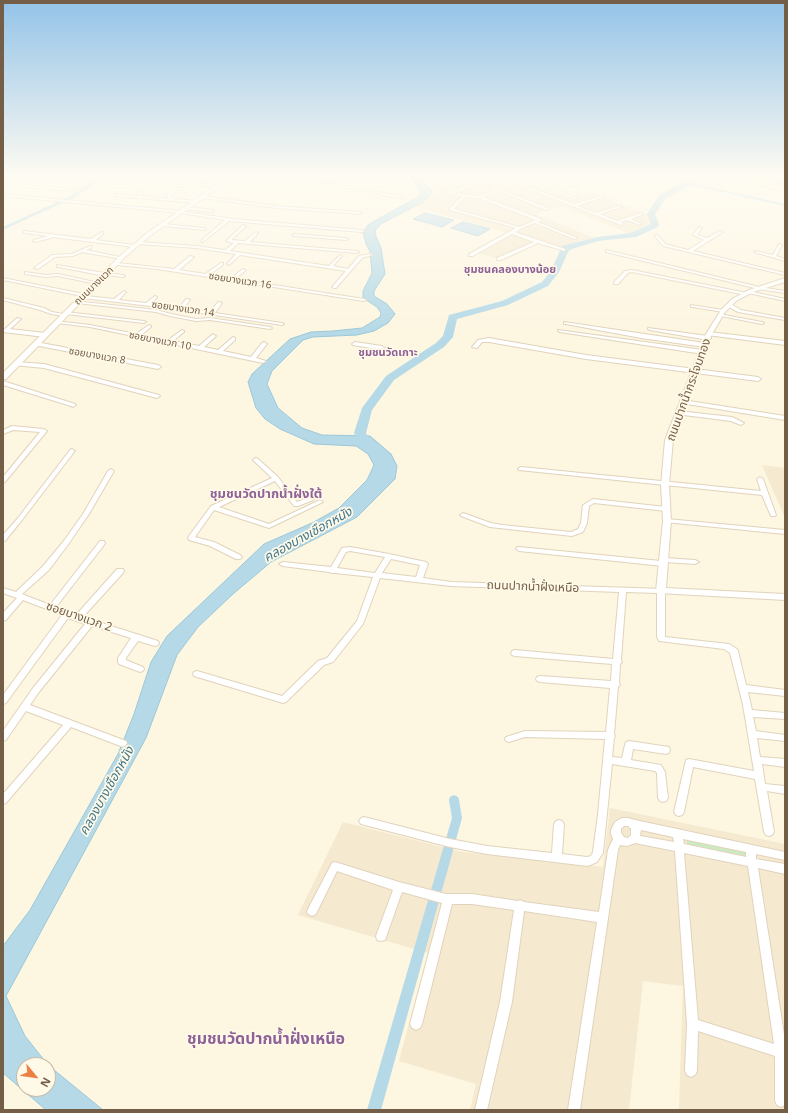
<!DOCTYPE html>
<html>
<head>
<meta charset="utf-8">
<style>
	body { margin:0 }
	#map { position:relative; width:788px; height:1113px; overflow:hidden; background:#fdf6e1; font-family:"Noto Sans",sans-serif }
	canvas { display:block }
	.frame { position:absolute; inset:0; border:4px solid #755e47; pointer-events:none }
	.north { position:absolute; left:16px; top:1057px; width:40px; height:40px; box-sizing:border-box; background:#fff9e7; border:1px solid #c8bba7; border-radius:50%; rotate:119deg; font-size:11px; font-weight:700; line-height:16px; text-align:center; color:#755e47 }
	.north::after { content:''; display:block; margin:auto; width:14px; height:18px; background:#ec7f41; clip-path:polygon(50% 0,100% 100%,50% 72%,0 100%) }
</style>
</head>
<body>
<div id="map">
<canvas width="788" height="1113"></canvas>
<div class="frame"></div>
<div class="north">N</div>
</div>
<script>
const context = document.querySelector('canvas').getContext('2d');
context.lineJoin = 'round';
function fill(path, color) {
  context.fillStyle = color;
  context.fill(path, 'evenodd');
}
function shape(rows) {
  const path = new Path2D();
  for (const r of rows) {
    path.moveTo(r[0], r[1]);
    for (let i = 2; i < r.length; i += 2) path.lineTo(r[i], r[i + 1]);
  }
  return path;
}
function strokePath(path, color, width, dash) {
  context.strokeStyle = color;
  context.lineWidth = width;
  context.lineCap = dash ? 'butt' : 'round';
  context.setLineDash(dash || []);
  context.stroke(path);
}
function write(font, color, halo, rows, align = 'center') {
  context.font = font + ' "Noto Sans","Noto Sans Thai",sans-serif';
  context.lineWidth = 3.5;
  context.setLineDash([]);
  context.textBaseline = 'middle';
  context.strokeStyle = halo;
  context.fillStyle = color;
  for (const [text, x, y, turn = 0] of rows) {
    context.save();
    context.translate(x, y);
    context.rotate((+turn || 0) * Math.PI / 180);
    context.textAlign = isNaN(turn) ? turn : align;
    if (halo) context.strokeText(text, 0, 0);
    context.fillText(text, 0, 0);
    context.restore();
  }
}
const residential = shape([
	[420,176,515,176,574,198,592,192,615,200,611,201,650,216,655,225,633,235,560,206,535,214,595,238,580,241,570,251,536,242,499,259,475,252,508,233,414,207,436,192,428,180],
	[3,194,181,211,177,213,7,198,3,200],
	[762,465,785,468,785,518],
	[610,808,785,844,785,1110,679,1110,683,986,643,981,629,1110,470,1110,476,1084,399,1061,428,953,298,915,343,822,462,852,603,867]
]);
const green = shape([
	[687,839,745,851,745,856,687,844]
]);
const water = shape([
	[410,176,419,176,433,192,423,202,381,224,376,229,375,234,381,248,385,274,374,291,374,296,387,304,395,314,388,323,374,331,357,335,313,337,303,340,272,371,267,384,278,408,302,428,322,435,370,436,391,454,397,466,395,479,357,517,271,562,233,594,198,627,177,655,146,738,6,996,25,1036,48,1065,24,1065,24,1089,48,1089,48,1065,103,1110,46,1110,3,1073,3,946,30,910,118,754,134,714,151,662,167,636,264,544,312,523,339,508,367,480,374,465,368,454,356,446,314,444,280,429,265,419,256,408,248,382,252,374,290,339,311,332,333,331,362,328,380,317,381,313,377,307,363,298,363,291,372,273,370,251,366,244,363,232,368,225,378,219,420,196,421,193,410,176],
	[425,213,454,220,442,227,413,219,425,213],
	[463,222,490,229,478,236,451,228,463,222]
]);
const canal = shape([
	[100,176,105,176,74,198,3,230,3,227,70,196,100,176],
	[687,182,785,204,785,206,686,184,685,183,687,182],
	[454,795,458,797,459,800,462,818,381,1110,367,1110,452,818,449,800,450,797,454,795]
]);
const river = shape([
	[693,176,702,176,684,189,666,198,655,214,659,225,658,227,636,237,598,241,569,250,559,272,548,286,508,305,457,319,453,337,444,347,394,380,372,410,366,433,369,439,367,442,359,442,354,433,362,408,386,376,436,343,443,336,449,315,502,301,542,282,551,271,562,246,598,237,631,233,651,224,647,214,660,194,693,176]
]);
const minor = shape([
	[92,176,136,178,218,185,220,186,218,187,157,182,139,196,170,199,166,196,175,188,186,188,188,189,186,192,184,192,184,190,177,190,170,196,175,199,197,201,198,202,196,203,116,196,115,195,117,194,137,196,137,194,153,182,136,180,128,187,115,187,113,186,114,185,126,185,132,180,94,177,92,176],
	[287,176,294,176,405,197,403,198,392,197,287,176],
	[352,176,359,176,387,181,397,176,401,176,391,182,408,186,406,187,352,176],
	[456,176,465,176,548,208,548,210,546,210,499,191,483,197,541,219,541,221,538,222,577,238,574,239,535,223,524,227,515,232,565,249,565,251,538,243,501,260,497,260,497,258,534,242,512,234,473,256,469,256,469,254,516,228,450,210,450,208,462,196,448,194,446,193,447,192,477,183,460,176,438,183,436,182,456,176],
	[480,184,496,190,479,196,453,193,480,184],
	[466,196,478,198,536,220,519,227,454,209,466,196],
	[495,176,500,176,574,204,604,195,604,197,577,206,596,213,621,205,621,207,600,214,617,221,641,213,643,214,642,215,631,219,642,224,640,225,627,220,621,222,624,224,621,225,495,176],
	[522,176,527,176,580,195,577,196,522,176],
	[546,176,551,176,580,186,577,187,546,176],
	[571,176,577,176,586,179,584,180,571,176],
	[26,185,75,189,77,190,75,191,25,187,25,185,26,185],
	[3,194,181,211,233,219,362,230,364,231,362,232,229,221,203,242,202,242,202,240,225,220,181,213,3,196,3,194],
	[202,196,277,206,360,212,362,213,360,214,277,208,201,198,200,197,202,196],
	[188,207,212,210,214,211,212,212,187,209,187,207,188,207],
	[164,224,204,228,206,229,204,230,163,226,162,225,164,224],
	[243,225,246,226,231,240,245,241,256,232,258,233,250,242,357,251,359,252,357,253,238,243,230,251,329,266,340,255,342,256,333,266,348,269,359,256,370,254,372,255,362,258,336,288,334,288,332,287,346,271,240,255,229,265,227,264,236,254,196,248,139,244,137,243,139,242,196,246,225,250,234,243,226,241,243,225],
	[699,227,702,228,697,235,707,238,720,231,723,232,693,251,785,273,785,275,663,246,655,236,658,235,665,244,688,250,704,240,693,235,699,227],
	[24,231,91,239,102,232,103,232,103,234,96,240,134,245,136,246,134,247,52,237,51,238,35,242,33,241,34,240,48,236,25,233,24,233,24,231],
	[293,234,346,238,348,239,346,240,294,236,293,236,293,234],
	[779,244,782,245,776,256,785,259,785,261,754,252,756,251,773,255,779,244],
	[90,246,91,246,91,248,86,250,124,258,122,259,82,252,73,256,55,257,38,269,34,268,52,255,72,254,90,246],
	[606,250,759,287,785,291,785,293,759,289,606,252,606,250],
	[190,256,194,257,179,270,205,274,221,263,223,263,223,265,209,275,231,278,243,269,245,270,245,271,235,279,364,299,366,300,364,301,157,269,117,265,115,264,117,263,174,269,190,256],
	[57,265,104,273,106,273,123,275,125,276,123,277,107,275,105,276,59,267,57,267,57,265],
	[632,270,747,293,747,291,749,291,785,299,785,301,748,293,748,295,746,295,632,272,628,273,618,284,614,284,614,282,625,271,632,270],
	[25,272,46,275,58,274,99,283,97,284,58,276,46,277,25,274,25,272],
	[3,278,84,294,86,294,86,296,114,299,124,291,126,292,119,300,146,303,155,296,157,297,151,304,180,307,186,299,188,299,190,300,184,308,210,312,218,302,220,302,222,303,215,313,282,323,284,324,282,325,167,308,83,298,81,297,82,296,3,280,3,278],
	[3,298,44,308,52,312,64,314,64,312,66,312,144,321,146,322,144,323,66,314,66,316,64,316,51,314,40,310,3,300,3,298],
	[75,301,157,310,171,314,196,319,210,318,270,327,272,328,270,329,210,320,196,321,170,316,156,312,77,303,75,302,75,301],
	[727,304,731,304,741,310,785,318,785,320,738,312,727,306,727,304],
	[691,305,723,310,725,311,723,312,693,307,691,307,691,305],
	[719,314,762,322,764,323,762,324,721,316,719,315,719,314],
	[17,318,21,319,10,329,45,333,48,335,45,337,3,332,3,329,5,329,17,318],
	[55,321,90,325,136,334,149,325,151,326,151,327,141,335,168,340,182,330,184,331,184,332,173,341,199,346,213,334,216,336,215,337,204,347,218,350,233,337,235,338,235,340,223,351,251,357,262,343,264,342,267,344,256,358,266,361,263,363,90,327,57,323,55,323,55,321],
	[564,322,705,343,708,345,705,347,641,338,566,324,564,324,564,322],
	[648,328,708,336,711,338,708,340,650,330,648,329,648,328],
	[558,330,703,350,706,352,703,354,560,332,558,331,558,330],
	[709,332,785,341,785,345,707,335,707,333,709,332],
	[489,338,586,355,758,377,761,379,758,381,586,359,489,342,482,342,477,348,472,347,478,340,489,338],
	[36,342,158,365,161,367,158,369,34,345,33,344,36,342],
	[355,342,382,346,385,348,382,350,353,345,352,344,355,342],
	[16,362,44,364,159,395,160,396,157,398,44,368,14,365,13,364,16,362],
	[3,381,75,404,76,405,73,407,71,406,3,385,3,381],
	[683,400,785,416,785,420,681,403,680,402,683,400],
	[678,411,732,417,744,423,741,425,731,421,676,414,675,413,678,411],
	[12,426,44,429,47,431,5,482,3,483,3,477,40,432,13,430,3,434,3,430,12,426],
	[72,449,75,451,74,452,22,520,5,541,3,541,3,535,18,518,70,450,72,449],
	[256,458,258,459,278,477,297,502,311,497,313,498,314,499,313,500,298,506,294,506,275,481,219,507,269,524,318,501,320,500,323,502,269,528,214,510,195,537,214,542,240,555,242,557,240,559,236,559,210,546,189,540,188,538,189,536,211,506,272,478,254,461,253,460,254,459,256,458],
	[521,467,761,491,757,479,760,477,763,479,776,515,775,516,771,516,762,495,519,470,518,469,519,468,521,467],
	[111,469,114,471,89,514,67,546,49,570,22,594,50,605,100,541,104,541,105,543,104,545,56,607,76,615,117,569,123,569,124,571,123,573,83,617,158,641,159,643,158,645,155,646,138,641,126,658,126,660,143,667,144,669,143,671,140,672,119,664,118,662,118,658,131,638,92,626,39,692,30,705,126,741,127,743,126,745,123,747,71,727,6,803,3,804,3,794,63,725,26,711,6,740,3,741,3,731,33,688,85,624,68,618,6,703,3,704,3,695,62,615,23,600,6,620,3,621,3,613,17,598,3,593,3,588,16,592,43,566,63,542,83,514,108,471,111,469],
	[593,499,666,507,669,509,666,511,594,503,589,506,587,523,583,532,572,536,490,527,461,516,460,515,463,513,491,523,502,525,571,532,578,529,581,523,583,505,593,499],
	[667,519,785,530,785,534,665,522,664,521,665,520,667,519],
	[350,547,389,554,426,562,428,564,423,578,451,582,664,589,665,591,665,637,729,644,737,649,738,651,746,685,785,690,785,696,748,692,752,710,785,713,785,719,753,717,756,731,785,735,785,741,757,738,760,757,785,759,785,767,762,764,765,784,785,786,785,794,767,791,774,832,772,835,769,836,766,835,764,832,755,779,693,767,684,812,682,815,679,816,676,815,674,812,686,760,689,759,754,771,743,705,730,653,724,649,659,641,657,637,657,593,626,592,621,660,622,662,620,664,619,683,620,685,618,687,614,734,615,736,614,738,612,757,622,758,625,745,626,742,629,741,669,747,670,750,669,753,666,754,633,749,631,760,661,765,665,772,668,798,666,801,663,802,660,801,658,798,657,773,655,771,612,764,603,853,597,862,588,866,487,854,450,847,361,824,359,821,361,818,364,817,450,839,487,846,552,853,554,824,556,821,559,820,562,821,564,824,562,854,587,857,591,856,593,852,598,814,605,739,525,737,509,742,506,741,505,739,506,737,525,731,606,732,610,688,540,682,537,681,536,679,537,677,540,676,611,681,612,664,515,656,512,655,511,653,512,651,515,650,613,659,619,592,451,586,380,578,363,624,333,662,324,665,286,702,283,703,194,676,193,674,194,672,197,671,282,696,318,661,327,658,357,621,373,577,335,573,332,573,329,572,283,566,279,564,283,562,331,567,342,548,350,547],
	[350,551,385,557,375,573,337,568,346,552,350,551],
	[391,559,420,565,416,577,382,573,391,559],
	[517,547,519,547,661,561,660,560,662,558,664,558,695,560,699,562,695,564,666,562,667,564,665,566,663,566,519,551,516,549,517,547],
	[622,818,628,818,635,820,785,852,785,860,756,854,756,859,785,864,785,874,758,868,785,1041,785,1105,781,1107,777,1105,775,1101,775,1056,698,1031,697,1071,695,1075,691,1077,687,1075,685,1071,687,1024,675,851,635,843,627,846,620,845,618,850,580,1110,568,1110,597,922,524,911,512,1002,487,1110,475,1110,500,1002,514,910,472,904,452,904,422,1024,420,1028,416,1030,412,1028,410,1024,442,903,402,892,385,940,381,941,377,940,376,936,393,890,337,871,316,914,312,916,308,914,307,911,332,863,335,862,399,882,446,894,472,894,518,901,520,900,524,902,599,912,608,850,613,839,611,834,611,830,615,822,622,818],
	[624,826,628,826,631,829,631,835,628,838,624,837,622,834,621,833,621,829,624,826],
	[641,830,673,837,674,842,640,836,641,830],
	[683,839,746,852,746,857,684,844,683,839],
	[684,853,748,866,774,1044,698,1020,684,853]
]);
const tertiary = shape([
	[785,278,785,282,753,292,736,301,725,312,712,334,673,440,669,485,671,521,666,588,785,594,785,600,658,593,656,591,663,521,661,485,665,440,706,334,721,310,732,299,749,290,785,278]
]);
const secondary = shape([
	[229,176,235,176,151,235,125,257,6,379,3,379,3,373,121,255,147,233,229,176],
	[713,176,723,176,785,187,785,191,713,176],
	[759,176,785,178,785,182,762,178,759,176]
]);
const primary = shape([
	[725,176,737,176,785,184,785,188,725,176]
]);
const farStreetnames = [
	["ซอยบางแวก 16",240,281,9],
	["ถนนบางแวก",94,286,-44],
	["ซอยบางแวก 14",183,309,8],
	["ซอยบางแวก 10",160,341,11],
	["ซอยบางแวก 8",97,356,10]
];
const farNeighbourhoodnames = [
	["ชุมชนคลองบางน้อย",510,270],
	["ชุมชนวัดเกาะ",388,353]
];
const streetNames = [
	["ถนนปากน้ำกระโจมทอง",689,390,-70],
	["ถนนปากน้ำฝั่งเหนือ",533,587,2],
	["ซอยบางแวก 2",79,617,19]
];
const neighbourhoodNames = [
	["ชุมชนวัดปากน้ำฝั่งใต้",266,494]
];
const waterNames = [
	["คลองบางเชือกหนัง",308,535,-29],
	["คลองบางเชือกหนัง",107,791,-61]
];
const nearNeighbourhoodnames = [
	["ชุมชนวัดปากน้ำฝั่งเหนือ",266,1039]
];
fill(residential, '#f5e9cf');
fill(green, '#caebbf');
fill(water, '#b5d9e7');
strokePath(water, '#9bc7d9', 1);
fill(canal, '#b5d9e7');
fill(river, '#b5d9e7');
strokePath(minor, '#e1d3bc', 2);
strokePath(tertiary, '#e1d3bc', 2);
strokePath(secondary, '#e7d5ba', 2);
strokePath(primary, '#e1dcd7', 2);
fill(minor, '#fff');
fill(tertiary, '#fff');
fill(secondary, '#fff');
fill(primary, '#fee696');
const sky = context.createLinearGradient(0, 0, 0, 332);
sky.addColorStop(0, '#93c3e8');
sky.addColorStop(0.53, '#fefbf2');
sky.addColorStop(1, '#fefbf200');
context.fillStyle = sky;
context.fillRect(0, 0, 788, 332);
write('10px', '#755e47', '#fff9e7', farStreetnames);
write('bold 11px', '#8e6298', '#fff9e7', farNeighbourhoodnames);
write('12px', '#755e47', '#fff9e7', streetNames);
write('bold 13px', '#8e6298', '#fff9e7', neighbourhoodNames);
write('italic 13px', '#427890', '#fff9e7', waterNames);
write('bold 16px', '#8e6298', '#fff9e7', nearNeighbourhoodnames);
</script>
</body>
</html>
